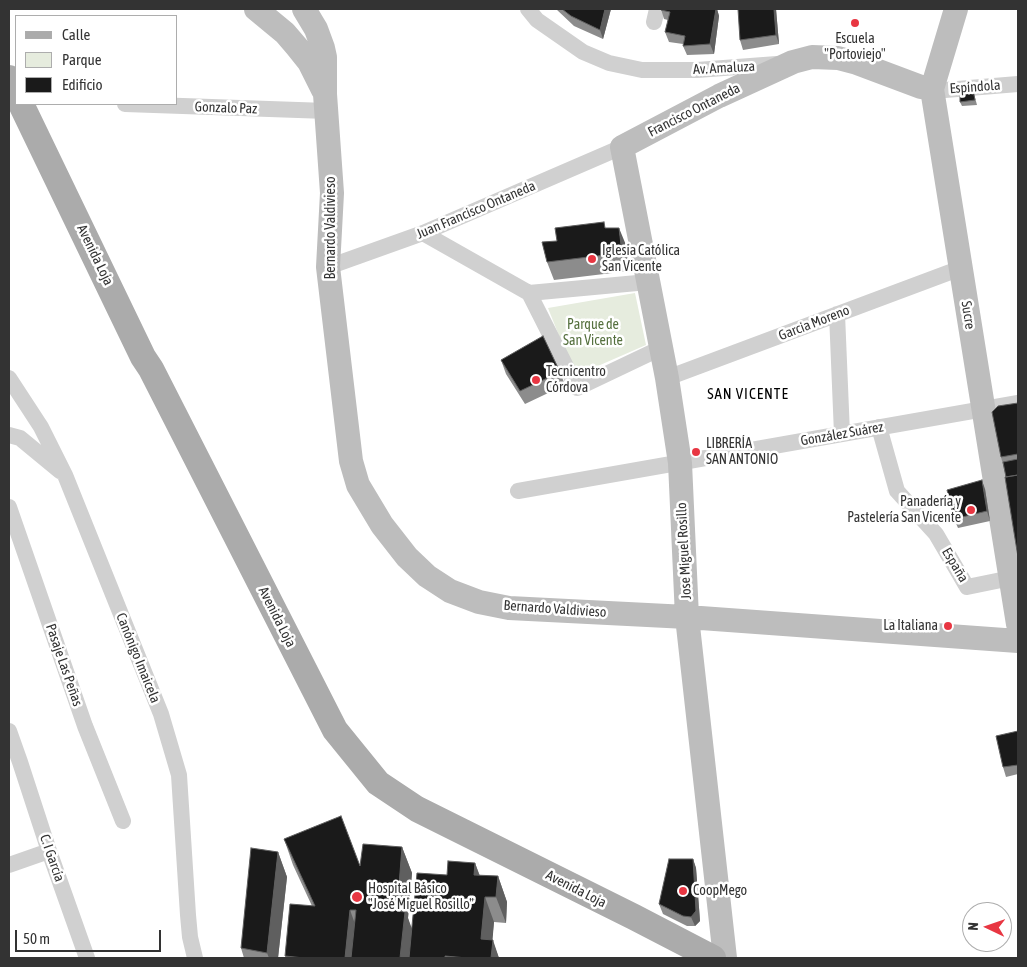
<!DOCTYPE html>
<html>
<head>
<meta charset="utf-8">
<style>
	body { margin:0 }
	#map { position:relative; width:1027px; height:967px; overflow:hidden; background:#fff; font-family:"Asap Condensed",sans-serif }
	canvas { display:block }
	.frame { position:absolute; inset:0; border:10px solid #333; pointer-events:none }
	.legend { position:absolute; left:15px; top:15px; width:162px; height:90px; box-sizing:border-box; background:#fff; border:1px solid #adadad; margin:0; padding:6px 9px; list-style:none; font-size:15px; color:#333 }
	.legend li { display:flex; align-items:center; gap:10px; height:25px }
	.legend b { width:25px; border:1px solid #adadad }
	.north { position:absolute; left:962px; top:902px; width:50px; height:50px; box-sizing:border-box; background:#fff; border:1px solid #adadad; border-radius:50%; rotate:273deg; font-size:14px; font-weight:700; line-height:20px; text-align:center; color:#333 }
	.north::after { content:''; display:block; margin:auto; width:18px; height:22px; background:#e83642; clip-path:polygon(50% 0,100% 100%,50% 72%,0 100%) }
	.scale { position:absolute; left:15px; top:930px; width:146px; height:22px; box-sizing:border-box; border:2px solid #333; border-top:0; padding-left:6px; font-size:15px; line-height:18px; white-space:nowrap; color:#333; -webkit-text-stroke:4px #fff; paint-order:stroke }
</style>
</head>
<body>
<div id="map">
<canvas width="1027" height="967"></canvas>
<div class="frame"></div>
<ul class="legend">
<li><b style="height:6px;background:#ababab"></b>Calle</li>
<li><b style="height:14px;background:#e6ecde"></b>Parque</li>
<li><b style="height:14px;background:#1a1a1a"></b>Edificio</li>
</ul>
<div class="north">N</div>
<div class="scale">50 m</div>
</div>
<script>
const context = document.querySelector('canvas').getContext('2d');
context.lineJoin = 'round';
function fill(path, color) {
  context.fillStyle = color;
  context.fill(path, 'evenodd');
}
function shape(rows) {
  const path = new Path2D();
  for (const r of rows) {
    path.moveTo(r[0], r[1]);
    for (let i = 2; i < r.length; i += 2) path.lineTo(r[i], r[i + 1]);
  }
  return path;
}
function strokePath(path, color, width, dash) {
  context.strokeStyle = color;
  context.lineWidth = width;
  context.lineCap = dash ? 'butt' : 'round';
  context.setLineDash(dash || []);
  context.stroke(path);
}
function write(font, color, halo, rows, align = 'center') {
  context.font = font + ' "Asap Condensed",sans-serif';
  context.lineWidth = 5;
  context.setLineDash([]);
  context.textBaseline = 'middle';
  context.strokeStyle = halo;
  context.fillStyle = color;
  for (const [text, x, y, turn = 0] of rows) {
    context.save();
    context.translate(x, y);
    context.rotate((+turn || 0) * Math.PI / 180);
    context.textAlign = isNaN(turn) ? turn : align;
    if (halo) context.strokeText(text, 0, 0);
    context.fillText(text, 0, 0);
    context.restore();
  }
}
const green = shape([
	[635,293,646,345,575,376,548,308]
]);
const street = shape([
	[528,9,537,20,583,52,609,63,642,70,697,70,777,64],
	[654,22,657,9],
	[932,89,945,90,1018,84],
	[125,104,327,111],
	[423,233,529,293],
	[328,267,423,233,622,147],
	[648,282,529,293,577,388,661,348],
	[837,314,842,434],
	[9,378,41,427,65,475,161,714,179,775,188,915,190,937,195,958],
	[667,378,961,268],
	[879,427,897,491,936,534,967,587,1011,578],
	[9,435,20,438,60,471],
	[518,491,1018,403],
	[9,507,85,726,123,821],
	[9,731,20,762,49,851,87,958],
	[9,865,49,851]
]);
const secondary = shape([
	[256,9,285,33,297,47,309,62,323,90],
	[304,9,316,29,323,48,325,57,325,94,332,193,328,267,351,461,358,485,382,525,407,557,427,576,450,591,479,602,509,608,687,617,1018,641],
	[956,9,932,89,1018,624],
	[725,958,687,617,680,463,667,378,622,147,719,96,793,62,812,57,838,58,857,63,921,87,932,89]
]);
const primary = shape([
	[9,78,16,93],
	[21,104,143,357,151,369,335,730,378,783,417,809,634,917,713,958]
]);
const wall = shape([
	[556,9,611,9,603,39,574,26],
	[661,9,717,9,719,16,714,54,687,55,683,46,683,44,669,42,665,32,668,20,664,19],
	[776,9,779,44,743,50,740,40],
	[973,90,977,105,962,106,960,102],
	[607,228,626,245,629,271,554,280,547,262,557,241],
	[501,360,560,372,565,385,525,404,506,374],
	[1018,403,1018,557,1006,477,1001,457],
	[985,489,990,521,958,528,954,519],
	[1018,731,1018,774,1006,777,1003,767],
	[284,839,360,866,402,847,412,873,408,918,411,929,447,875,475,863,480,876,498,876,507,902,506,923,494,922,492,940,499,958,286,958,285,956,312,906,293,865],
	[278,852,287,877,278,958,244,958,241,948],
	[693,859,696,868,700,921,695,926,687,926,663,914,659,904]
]);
const shadedWall = shape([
	[605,9,611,9,603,39,600,30],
	[716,9,717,9,719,16,714,54,710,44],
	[774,9,776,9,779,44,776,35],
	[619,228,626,245,629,271,622,253],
	[982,480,985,489,990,521,987,511],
	[402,847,412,873,408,918,415,937,412,958,400,958,397,911],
	[278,852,287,877,278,958,269,958,267,953],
	[693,859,696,868,700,921,695,926,691,917],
	[475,863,484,888,474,875],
	[498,876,507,902,506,923,496,897],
	[485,897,494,922,491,958,481,939],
	[350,910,359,935,357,958,345,958],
	[493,940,499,958,491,958]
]);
const building = shape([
	[562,9,605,9,600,30,571,16,562,9],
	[661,9,716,9,710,44,683,46,685,36,665,32,670,12,661,10,661,9],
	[738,9,774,9,776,35,740,40,738,9],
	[962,89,973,90,975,100,960,102,960,95,962,89],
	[604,222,605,228,619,228,622,253,547,262,542,242,557,241,555,228,604,222],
	[543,336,560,372,520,391,501,360,543,336],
	[1018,403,1018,454,1001,457,992,412,998,406,1018,403],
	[1018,459,1018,475,1006,477,1003,462,1018,459],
	[1018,475,1018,557,1005,477,1018,475],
	[982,480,987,511,954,519,947,490,982,480],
	[1018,731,1018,765,1003,767,996,736,1018,731],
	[341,816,360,866,363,844,402,847,397,911,405,912,400,958,351,958,356,910,350,910,345,958,304,958,285,956,290,904,315,906,284,839,341,816],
	[251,848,278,852,267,953,241,948,251,848],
	[669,859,693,859,696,911,691,917,683,916,659,904,669,859],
	[448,861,475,863,474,875,498,876,496,897,485,897,481,939,493,940,491,958,467,958,445,956,445,958,409,958,417,873,447,875,448,861]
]);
const markers = [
	[855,23,5,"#e83642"],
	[592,259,5,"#e83642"],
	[536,380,5,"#e83642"],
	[696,452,5,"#e83642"],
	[971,510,5,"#e83642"],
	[948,626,5,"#e83642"],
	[683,891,5,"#e83642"],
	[357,897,6,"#e83642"]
];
const poiNames = [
	["Escuela",855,39,"center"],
	["\"Portoviejo\"",855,55,"center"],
	["Iglesia Católica",602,251],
	["San Vicente",602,267],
	["Tecnicentro",546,372],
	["Córdova",546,388],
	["LIBRERÍA",706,444],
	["SAN ANTONIO",706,460],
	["Panadería y",961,502,"right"],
	["Pastelería San Vicente",961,518,"right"],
	["La Italiana",938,626,"right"],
	["Hospital Básico",368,889],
	["\"José Miguel Rosillo\"",368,905],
	["CoopMego",693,891]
];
const streetNames = [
	["Av. Amaluza",724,68,-3],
	["Espíndola",975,87,-4],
	["Gonzalo Paz",226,108,2],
	["Francisco Ontaneda",694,110,-27],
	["Juan Francisco Ontaneda",476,210,-23],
	["Bernardo Valdivieso",331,228,-90],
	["Avenida Loja",95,255,64],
	["Sucre",968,315,81],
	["Garcia Moreno",814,323,-21],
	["González Suárez",842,434,-10],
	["Jose Miguel Rosillo",684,551,-93],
	["España",955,565,59],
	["Bernardo Valdivieso",555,609,4],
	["Avenida Loja",277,617,63],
	["Canónigo Imaicela",138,658,68],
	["Pasaje Las Peñas",64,665,71],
	["C. I García",52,858,71],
	["Avenida Loja",576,889,27]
];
const parkNames = [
	["Parque de",593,325],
	["San Vicente",593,341]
];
const neighbourhoodNames = [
	["SAN VICENTE",748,394]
];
fill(green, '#e6ecde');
strokePath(street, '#d0d0d0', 16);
strokePath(secondary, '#bdbdbd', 24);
strokePath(primary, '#ababab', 26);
fill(wall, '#8c8c8c');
fill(shadedWall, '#5f5f5f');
fill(building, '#1a1a1a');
strokePath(building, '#5f5f5f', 1);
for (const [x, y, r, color] of markers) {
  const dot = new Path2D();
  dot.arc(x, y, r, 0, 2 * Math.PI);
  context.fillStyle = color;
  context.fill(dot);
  strokePath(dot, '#fff', 2);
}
write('14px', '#333', '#fff', poiNames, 'left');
write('14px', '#333', '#fff', streetNames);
write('14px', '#55703e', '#fff', parkNames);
context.letterSpacing = '1px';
write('15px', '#000', '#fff', neighbourhoodNames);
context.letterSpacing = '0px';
</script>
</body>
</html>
